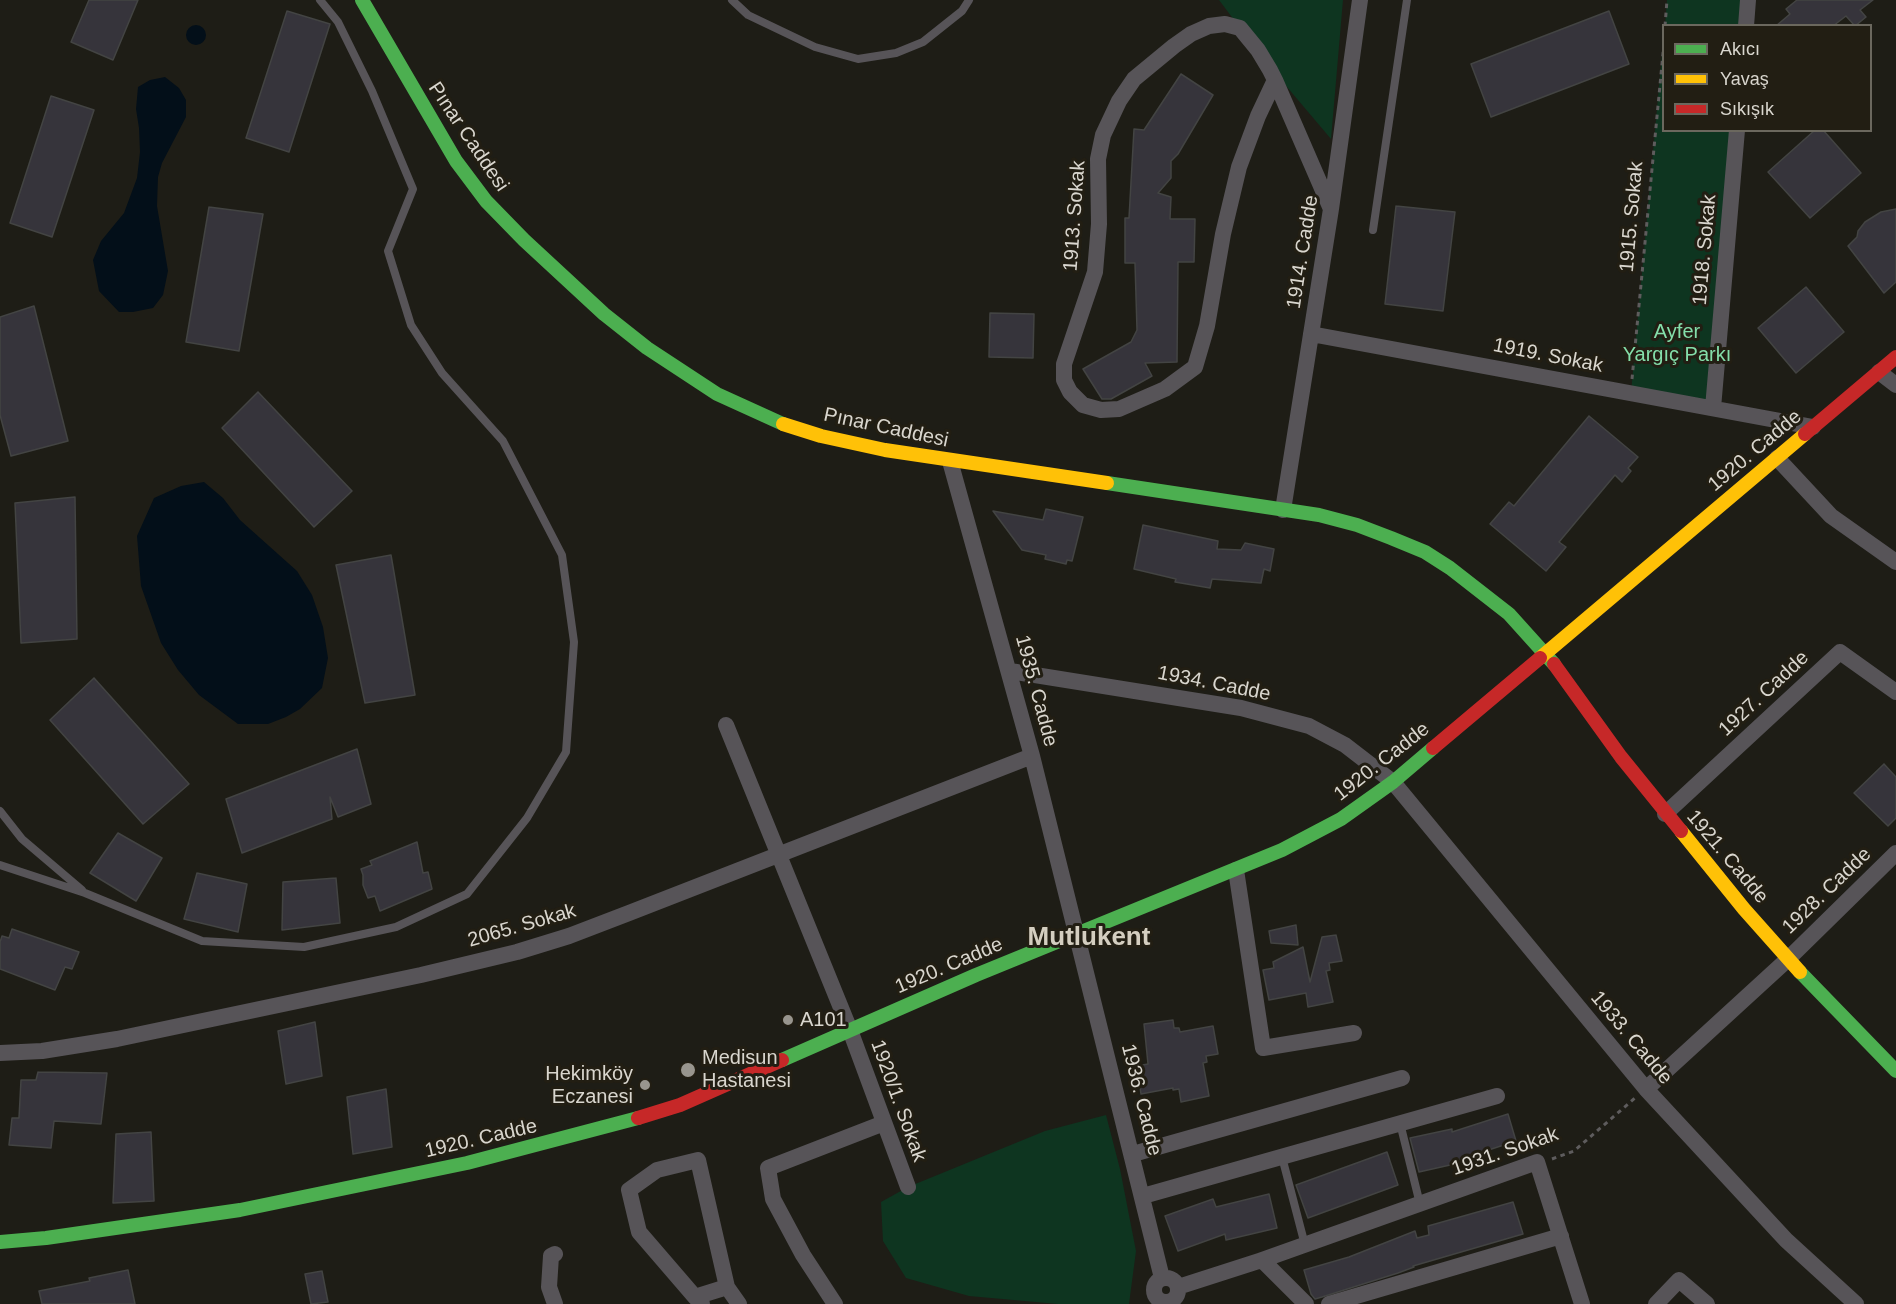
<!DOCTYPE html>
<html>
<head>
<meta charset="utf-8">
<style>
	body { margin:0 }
	#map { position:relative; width:1896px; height:1304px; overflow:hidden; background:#1e1d16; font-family:Helvetica,sans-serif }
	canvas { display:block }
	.legend { position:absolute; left:1662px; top:24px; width:210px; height:108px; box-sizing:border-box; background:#221e13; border:2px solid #6b685e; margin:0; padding:8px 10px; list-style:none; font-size:18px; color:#d9d6ce }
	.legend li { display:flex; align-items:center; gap:12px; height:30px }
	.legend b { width:30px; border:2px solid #6b685e }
</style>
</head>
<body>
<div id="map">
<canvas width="1896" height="1304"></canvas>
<ul class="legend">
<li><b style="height:8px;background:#4caf50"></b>Akıcı</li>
<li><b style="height:8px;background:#ffc107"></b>Yavaş</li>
<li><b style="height:8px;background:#c62828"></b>Sıkışık</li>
</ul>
</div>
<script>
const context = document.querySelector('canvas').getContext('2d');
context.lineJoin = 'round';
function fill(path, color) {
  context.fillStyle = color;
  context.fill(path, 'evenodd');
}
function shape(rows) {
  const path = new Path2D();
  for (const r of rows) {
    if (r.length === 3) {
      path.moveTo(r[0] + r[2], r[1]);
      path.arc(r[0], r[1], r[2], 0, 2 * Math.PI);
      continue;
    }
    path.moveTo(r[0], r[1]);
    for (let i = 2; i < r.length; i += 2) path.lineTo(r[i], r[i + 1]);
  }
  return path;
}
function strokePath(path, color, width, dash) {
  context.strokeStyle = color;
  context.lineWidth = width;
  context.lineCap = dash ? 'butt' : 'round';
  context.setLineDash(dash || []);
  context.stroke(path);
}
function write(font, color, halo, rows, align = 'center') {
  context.font = font + ' Helvetica,sans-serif';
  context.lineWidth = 6;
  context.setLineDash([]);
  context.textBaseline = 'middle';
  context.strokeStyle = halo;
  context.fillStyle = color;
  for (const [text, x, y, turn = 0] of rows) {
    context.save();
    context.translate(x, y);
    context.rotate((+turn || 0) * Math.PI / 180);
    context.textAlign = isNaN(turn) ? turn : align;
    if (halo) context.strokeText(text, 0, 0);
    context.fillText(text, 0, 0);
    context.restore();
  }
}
const green = shape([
	[1219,0,1343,0,1331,139,1265,61],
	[1667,0,1748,0,1746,25,1665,26],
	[1663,43,1664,130,1737,131,1713,408,1631,393],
	[1106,1115,1120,1169,1136,1251,1129,1304,1058,1304,969,1296,906,1278,883,1241,881,1202,908,1187,1045,1131]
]);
const water = shape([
	[196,35,10],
	[165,77,179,88,186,100,186,117,162,163,158,177,157,206,168,271,163,295,153,308,133,312,119,312,99,291,93,260,101,241,124,213,137,178,140,152,139,128,136,109,138,87,150,80],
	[204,482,223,498,240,520,297,571,312,595,323,627,328,658,322,688,300,709,286,717,268,724,238,724,199,695,178,670,161,643,141,586,137,536,154,498,181,486]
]);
const building = shape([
	[89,0,138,0,113,60,71,42,89,0],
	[1797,0,1873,0,1860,10,1866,17,1855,26,1846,16,1833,26,1776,26,1790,14,1786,9,1797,0],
	[287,11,330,24,289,152,246,138,287,11],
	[1609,11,1629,64,1491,117,1471,64,1609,11],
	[1181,74,1213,95,1178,154,1171,161,1171,178,1158,193,1171,197,1170,219,1195,219,1194,262,1178,262,1177,362,1145,363,1152,376,1111,399,1102,399,1083,369,1131,342,1137,330,1135,263,1125,263,1125,218,1129,218,1134,129,1144,130,1181,74],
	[51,96,94,110,52,237,10,223,51,96],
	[1815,130,1823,130,1861,173,1810,218,1768,172,1815,130],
	[1396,206,1455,212,1443,311,1385,304,1396,206],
	[209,207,263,214,239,351,186,342,209,207],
	[1896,209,1896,282,1884,293,1848,246,1857,237,1858,231,1865,222,1881,212,1896,209],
	[1806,287,1844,332,1796,373,1758,328,1806,287],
	[34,306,68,441,11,456,0,415,0,317,34,306],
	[990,313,1034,314,1033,358,989,357,990,313],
	[258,392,352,491,314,527,222,428,258,392],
	[1589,416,1638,457,1628,468,1631,471,1622,482,1615,475,1559,542,1566,547,1546,571,1490,524,1509,502,1514,506,1589,416],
	[75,497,77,639,21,643,15,503,75,497],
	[1046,509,1083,517,1072,561,1067,560,1066,564,1045,559,1046,555,1022,550,993,511,1043,520,1046,509],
	[1143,525,1218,541,1217,549,1241,550,1245,543,1274,549,1270,571,1264,569,1261,583,1212,579,1210,588,1175,582,1176,579,1134,569,1143,525],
	[391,555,415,695,365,703,336,565,391,555],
	[94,678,189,784,143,824,50,720,94,678],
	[357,749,371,804,338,817,330,797,332,819,242,853,226,799,357,749],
	[1884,764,1896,777,1896,818,1888,826,1854,793,1884,764],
	[118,833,162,858,136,901,90,873,118,833],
	[417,842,423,873,428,872,432,889,380,911,375,896,368,898,363,885,363,875,361,869,372,865,370,861,417,842],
	[197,873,247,884,238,932,184,919,197,873],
	[336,878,340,923,282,930,283,882,336,878],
	[1296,925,1298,945,1271,943,1269,931,1296,925],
	[12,929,79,952,72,969,65,967,55,990,0,969,0,942,2,936,9,938,12,929],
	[1336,935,1342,961,1329,963,1330,970,1326,971,1333,1002,1308,1007,1306,993,1269,1000,1263,970,1274,968,1273,962,1303,947,1310,982,1322,937,1336,935],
	[1173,1020,1174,1028,1179,1028,1180,1032,1213,1026,1218,1054,1206,1056,1207,1062,1203,1063,1209,1096,1181,1102,1179,1089,1173,1090,1173,1088,1141,1094,1137,1066,1148,1064,1144,1024,1173,1020],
	[315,1022,322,1076,286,1084,278,1031,315,1022],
	[38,1072,107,1073,101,1124,54,1121,51,1148,9,1145,12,1118,19,1118,21,1080,36,1080,38,1072],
	[386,1089,392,1147,353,1154,347,1097,386,1089],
	[1508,1114,1516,1141,1458,1160,1459,1163,1419,1172,1410,1138,1452,1129,1452,1132,1508,1114],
	[151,1132,154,1201,113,1203,116,1134,151,1132],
	[1387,1152,1398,1185,1308,1218,1296,1185,1387,1152],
	[1269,1194,1277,1228,1226,1240,1225,1234,1178,1251,1165,1216,1213,1199,1216,1207,1269,1194],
	[1513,1202,1523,1234,1413,1266,1414,1267,1398,1273,1322,1297,1315,1299,1311,1294,1304,1270,1349,1257,1415,1231,1417,1238,1429,1235,1428,1226,1513,1202],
	[128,1270,135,1304,42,1304,39,1291,90,1281,89,1278,128,1270],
	[322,1271,328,1302,311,1304,305,1274,322,1271]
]);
const path = shape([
	[1665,26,1667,0],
	[1632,379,1664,43],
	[1552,1159,1574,1151,1635,1098]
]);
const lane = shape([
	[732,0,748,15,815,47,858,59,896,53,923,42,962,11,969,0],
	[1373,230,1407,0],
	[0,811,22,839,82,890],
	[0,865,85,893,202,941,304,947,396,927,467,894,527,818,566,752,574,642,562,555,503,441,442,373,411,325,388,251,413,189,372,91,338,22,320,0],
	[1400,1123,1420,1204],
	[1282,1157,1305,1245]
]);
const street = shape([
	[1746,26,1748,0],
	[1275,80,1258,116,1239,167,1223,234,1207,326,1195,367,1165,389,1119,409,1101,410,1083,405,1070,392,1064,380,1064,364,1095,272,1099,224,1098,159,1103,135,1119,101,1134,79,1174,46,1191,34,1209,26,1225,24,1240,28,1258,50,1270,70,1275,80,1331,209],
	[1311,334,1813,427],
	[1879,372,1896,385],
	[1713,408,1737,130],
	[1777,458,1831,516,1896,562],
	[950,461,1032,756,1162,1278],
	[1283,510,1331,209,1360,0],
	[1010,671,1241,708,1309,726,1345,745,1393,782,1646,1089,1786,1240,1856,1304],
	[726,725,850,1030,908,1187],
	[1665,814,1840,652,1896,692],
	[1236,870,1263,1048,1354,1033],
	[0,1053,42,1051,117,1039,421,975,517,952,569,936,629,913,1032,756],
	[1646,1089,1788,959,1896,853],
	[1133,1154,1402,1078],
	[1143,1196,1497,1096],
	[1262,1260,1306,1304],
	[1166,1290,12],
	[1178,1287,1262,1260,1537,1162,1582,1304],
	[695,1297,639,1232,629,1190,657,1170,698,1160,727,1287,739,1304],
	[555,1304,549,1287,551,1256,555,1254],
	[702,1304,695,1297,727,1287],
	[835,1304,803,1255,773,1199,768,1168,884,1123],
	[1329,1304,1561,1236],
	[1656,1304,1679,1280,1707,1304]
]);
const fast = shape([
	[362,0,456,161,486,201,524,240,604,314,647,348,717,394,783,424],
	[1107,483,1319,515,1357,525,1391,538,1425,552,1450,568,1509,614,1554,664],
	[1800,972,1896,1071],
	[782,1060,976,975,1282,850,1341,819,1393,782,1433,748],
	[0,1242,46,1238,240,1210,467,1163,638,1118]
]);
const slow = shape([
	[783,424,821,436,885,450,1107,483],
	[1540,658,1805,434],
	[1681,831,1744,909,1800,972]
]);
const jam = shape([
	[1805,434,1896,357],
	[1554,664,1621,757,1681,831],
	[1433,748,1540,658],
	[638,1118,680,1105,782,1060]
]);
const markers = [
	[788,1020,6,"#98958e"],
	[688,1070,8,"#98958e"],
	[645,1085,6,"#98958e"]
];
const streetNames = [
	["Pınar Caddesi",468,137,56],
	["1913. Sokak",1075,216,-86],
	["1915. Sokak",1632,217,-85],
	["1918. Sokak",1705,250,-85],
	["1914. Cadde",1303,252,-81],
	["1919. Sokak",1548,356,11],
	["Pınar Caddesi",886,428,12],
	["1920. Cadde",1755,451,-40],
	["1934. Cadde",1214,684,11],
	["1935. Cadde",1036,691,75],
	["1927. Cadde",1764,694,-43],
	["1920. Cadde",1382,762,-38],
	["1921. Cadde",1727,857,50],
	["1928. Cadde",1827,891,-44],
	["2065. Sokak",522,926,-16],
	["1920. Cadde",949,966,-23],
	["1933. Cadde",1631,1038,50],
	["1936. Cadde",1141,1100,76],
	["1920/1. Sokak",898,1101,70],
	["1920. Cadde",481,1139,-13],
	["1931. Sokak",1505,1152,-19]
];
const parkNames = [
	["Ayfer",1677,332],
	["Yargıç Parkı",1677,355]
];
const poiNames = [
	["A101",800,1020],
	["Medisun",702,1058],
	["Hastanesi",702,1081],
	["Hekimköy",633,1074,"right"],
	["Eczanesi",633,1097,"right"]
];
const districtNames = [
	["Mutlukent",1089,938]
];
fill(green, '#0e3520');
fill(water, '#030f19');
fill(building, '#36343b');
strokePath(building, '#434443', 1.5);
strokePath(path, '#5e5c5d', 3, [4.5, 4.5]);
strokePath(lane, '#575458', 8);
strokePath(street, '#575458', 16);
strokePath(fast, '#4caf50', 14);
strokePath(slow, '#ffc107', 14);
strokePath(jam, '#c62828', 14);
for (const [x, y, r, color] of markers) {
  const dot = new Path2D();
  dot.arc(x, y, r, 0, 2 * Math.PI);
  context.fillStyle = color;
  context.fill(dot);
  strokePath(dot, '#221e13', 2);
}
write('20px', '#d9d6ce', '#221e13', streetNames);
write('20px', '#84deaa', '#221e13', parkNames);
write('20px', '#d9d6ce', '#221e13', poiNames, 'left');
write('bold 26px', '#d4cec0', '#221e13', districtNames);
</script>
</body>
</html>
